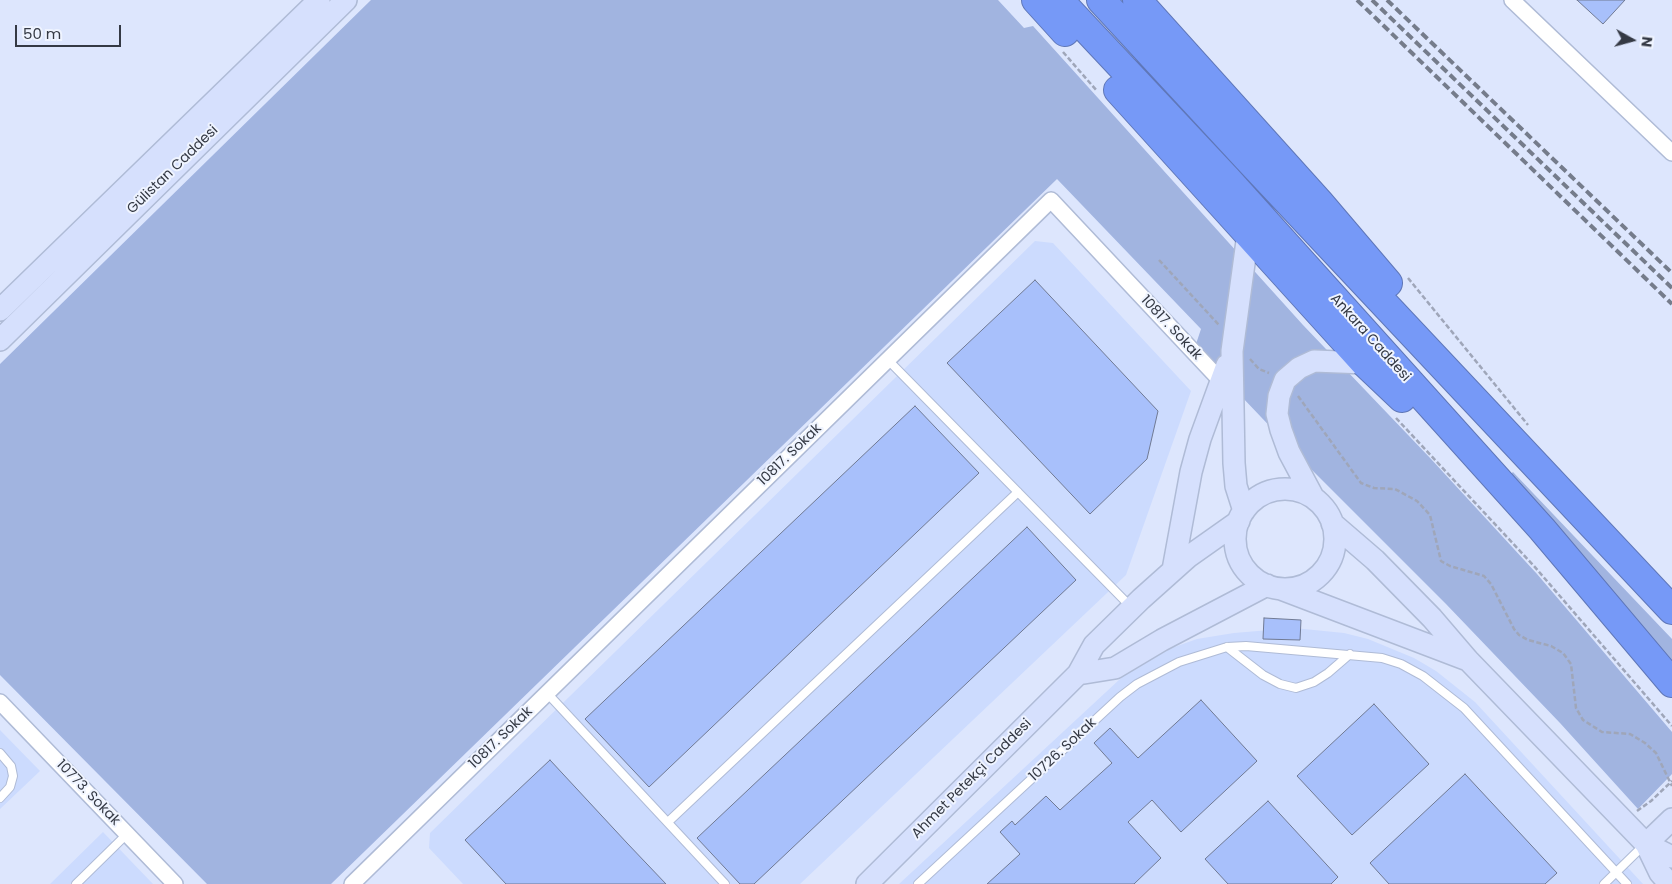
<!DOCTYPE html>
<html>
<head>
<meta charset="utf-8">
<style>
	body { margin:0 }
	#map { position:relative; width:1672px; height:884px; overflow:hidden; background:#dde6fd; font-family:Poppins,sans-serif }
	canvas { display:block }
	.north { position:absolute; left:1607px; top:15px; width:50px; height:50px; -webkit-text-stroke:4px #eff4ff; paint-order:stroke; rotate:97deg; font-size:14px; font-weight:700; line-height:20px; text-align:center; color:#343944 }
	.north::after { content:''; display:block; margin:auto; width:18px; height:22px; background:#343944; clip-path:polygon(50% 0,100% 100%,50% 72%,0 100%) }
	.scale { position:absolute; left:15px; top:25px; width:106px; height:22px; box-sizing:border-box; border:2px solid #343944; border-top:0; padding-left:6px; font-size:15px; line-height:18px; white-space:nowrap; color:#343944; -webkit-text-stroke:4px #eff4ff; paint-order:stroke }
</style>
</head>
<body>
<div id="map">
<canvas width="1672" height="884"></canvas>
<div class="north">N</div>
<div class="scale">50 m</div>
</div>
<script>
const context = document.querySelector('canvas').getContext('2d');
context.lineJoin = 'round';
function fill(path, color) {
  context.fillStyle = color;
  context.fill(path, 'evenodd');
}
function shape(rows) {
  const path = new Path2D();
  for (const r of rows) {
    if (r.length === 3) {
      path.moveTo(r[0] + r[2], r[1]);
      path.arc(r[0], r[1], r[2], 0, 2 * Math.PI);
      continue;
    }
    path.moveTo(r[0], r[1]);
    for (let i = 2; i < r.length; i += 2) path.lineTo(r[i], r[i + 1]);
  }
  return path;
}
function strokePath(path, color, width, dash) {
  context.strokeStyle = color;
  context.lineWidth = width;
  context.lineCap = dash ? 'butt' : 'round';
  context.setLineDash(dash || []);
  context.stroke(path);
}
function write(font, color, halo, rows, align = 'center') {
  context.font = font + ' Poppins,sans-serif';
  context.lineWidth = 4;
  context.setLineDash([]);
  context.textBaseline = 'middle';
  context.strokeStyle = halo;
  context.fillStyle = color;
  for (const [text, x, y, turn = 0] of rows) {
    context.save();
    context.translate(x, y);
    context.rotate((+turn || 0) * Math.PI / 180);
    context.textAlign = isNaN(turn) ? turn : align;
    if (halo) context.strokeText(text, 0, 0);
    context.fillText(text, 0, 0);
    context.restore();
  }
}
const built = shape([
	[1035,241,1053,243,1191,391,1126,575,800,884,463,884,429,848,430,833],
	[1294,628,1344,633,1368,639,1414,658,1436,671,1475,702,1643,884,899,884,1133,667,1166,650,1197,639,1234,633],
	[0,730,40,771,0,809],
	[103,832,153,884,50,884]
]);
const green = shape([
	[371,0,998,0,1024,28,1033,26,1303,325,1431,459,1537,574,1672,732,1672,774,1638,809,1560,723,1446,604,1301,459,1201,354,1196,344,1201,329,1057,179,331,884,207,884,0,675,0,364],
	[1513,472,1672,639,1672,679,1500,484]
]);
const building = shape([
	[1577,0,1625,0,1603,24,1577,0],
	[1035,280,1158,411,1147,459,1090,514,947,363,1035,280],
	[915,406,979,473,649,787,585,719,915,406],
	[1027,527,1076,580,754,884,740,884,697,838,1027,527],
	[1264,618,1301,620,1300,640,1263,639,1264,618],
	[1201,700,1257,761,1181,832,1152,800,1128,822,1161,858,1134,884,987,884,1020,854,1000,832,1012,821,1015,825,1046,796,1060,810,1112,763,1094,743,1110,728,1138,758,1201,700],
	[1374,704,1429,764,1352,835,1297,776,1374,704],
	[550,760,627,843,666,884,506,884,465,840,550,760],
	[1465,774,1557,873,1545,884,1389,884,1370,863,1465,774],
	[1268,801,1338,877,1331,884,1228,884,1205,859,1268,801]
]);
const path = shape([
	[1063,52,1097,91],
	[1159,260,1219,325],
	[1408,278,1528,425],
	[1250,359,1259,369,1269,373],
	[1298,396,1361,483,1374,488,1395,489,1417,501,1430,515,1441,561,1450,566,1484,576,1491,584,1514,629,1519,635,1528,640,1551,646,1563,653,1571,664,1576,708,1583,720,1602,732,1630,734,1645,743,1656,753,1672,786],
	[1396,418,1534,566,1672,726],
	[1637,811,1651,801,1672,781]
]);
const lane = shape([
	[888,360,1130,606],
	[1227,647,1263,675,1280,684,1296,688,1314,682,1328,673,1350,654],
	[547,693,725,884],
	[0,753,11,766,13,776,10,787,0,798],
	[668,822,1018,492],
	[76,884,127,834],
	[918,884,1120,697,1137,684,1179,662,1227,647,1246,646,1382,658,1401,664,1423,676,1464,708,1627,884],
	[1604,884,1644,845]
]);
const street = shape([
	[1512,0,1672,153],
	[0,702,175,884],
	[352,884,1051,200,1221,381]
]);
const secondary = shape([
	[0,310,319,0],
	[0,340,346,0],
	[1285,539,50],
	[1313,497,1289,452,1281,430,1277,414,1279,396,1285,380,1299,368,1314,361,1365,363],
	[1244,511,1236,486,1234,463,1232,351,1248,234],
	[1332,523,1375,560,1432,618,1468,660,1646,844,1660,873,1670,884],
	[1173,570,1191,472,1200,439,1227,365],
	[1281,589,1465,659],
	[1078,674,1115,668,1162,640,1267,585],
	[1646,844,1672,819],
	[1646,844,1672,857],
	[867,884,1078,674,1094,645,1141,599,1188,557,1239,521]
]);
const highway = shape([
	[1036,0,1065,32],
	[1059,0,1227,179,1542,529,1672,683],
	[1101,0,1247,158,1672,610],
	[1137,0,1319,202,1388,283],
	[1118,90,1365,363,1402,398]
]);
const rail = shape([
	[1357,0,1672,304],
	[1372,0,1672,288],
	[1387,0,1672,273]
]);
const streetNames = [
	["Gülistan Caddesi",173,170,-44],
	["10817. Sokak",1171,328,47],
	["Ankara Caddesi",1370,338,48],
	["10817. Sokak",790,455,-44],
	["10817. Sokak",501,738,-44],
	["10726. Sokak",1063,750,-43],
	["Ahmet Petekçi Caddesi",972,779,-45],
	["10773. Sokak",88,793,46]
];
fill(built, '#ccdbfe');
fill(green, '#a1b4e0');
fill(building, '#a8c0fb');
strokePath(building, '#707a94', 1);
strokePath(lane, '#afbbd6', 10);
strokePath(street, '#afbbd6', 18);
strokePath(secondary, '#afbbd6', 24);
strokePath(highway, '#5f77b8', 30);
strokePath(path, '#9fa6b9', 2.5, [5, 2.5]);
strokePath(lane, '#fff', 8);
strokePath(street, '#fff', 15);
strokePath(secondary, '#d6e0fd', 21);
strokePath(highway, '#7699f7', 28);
strokePath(rail, '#757c8b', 4, [8, 4]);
write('14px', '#343944', '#eff4ff', streetNames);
</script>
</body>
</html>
